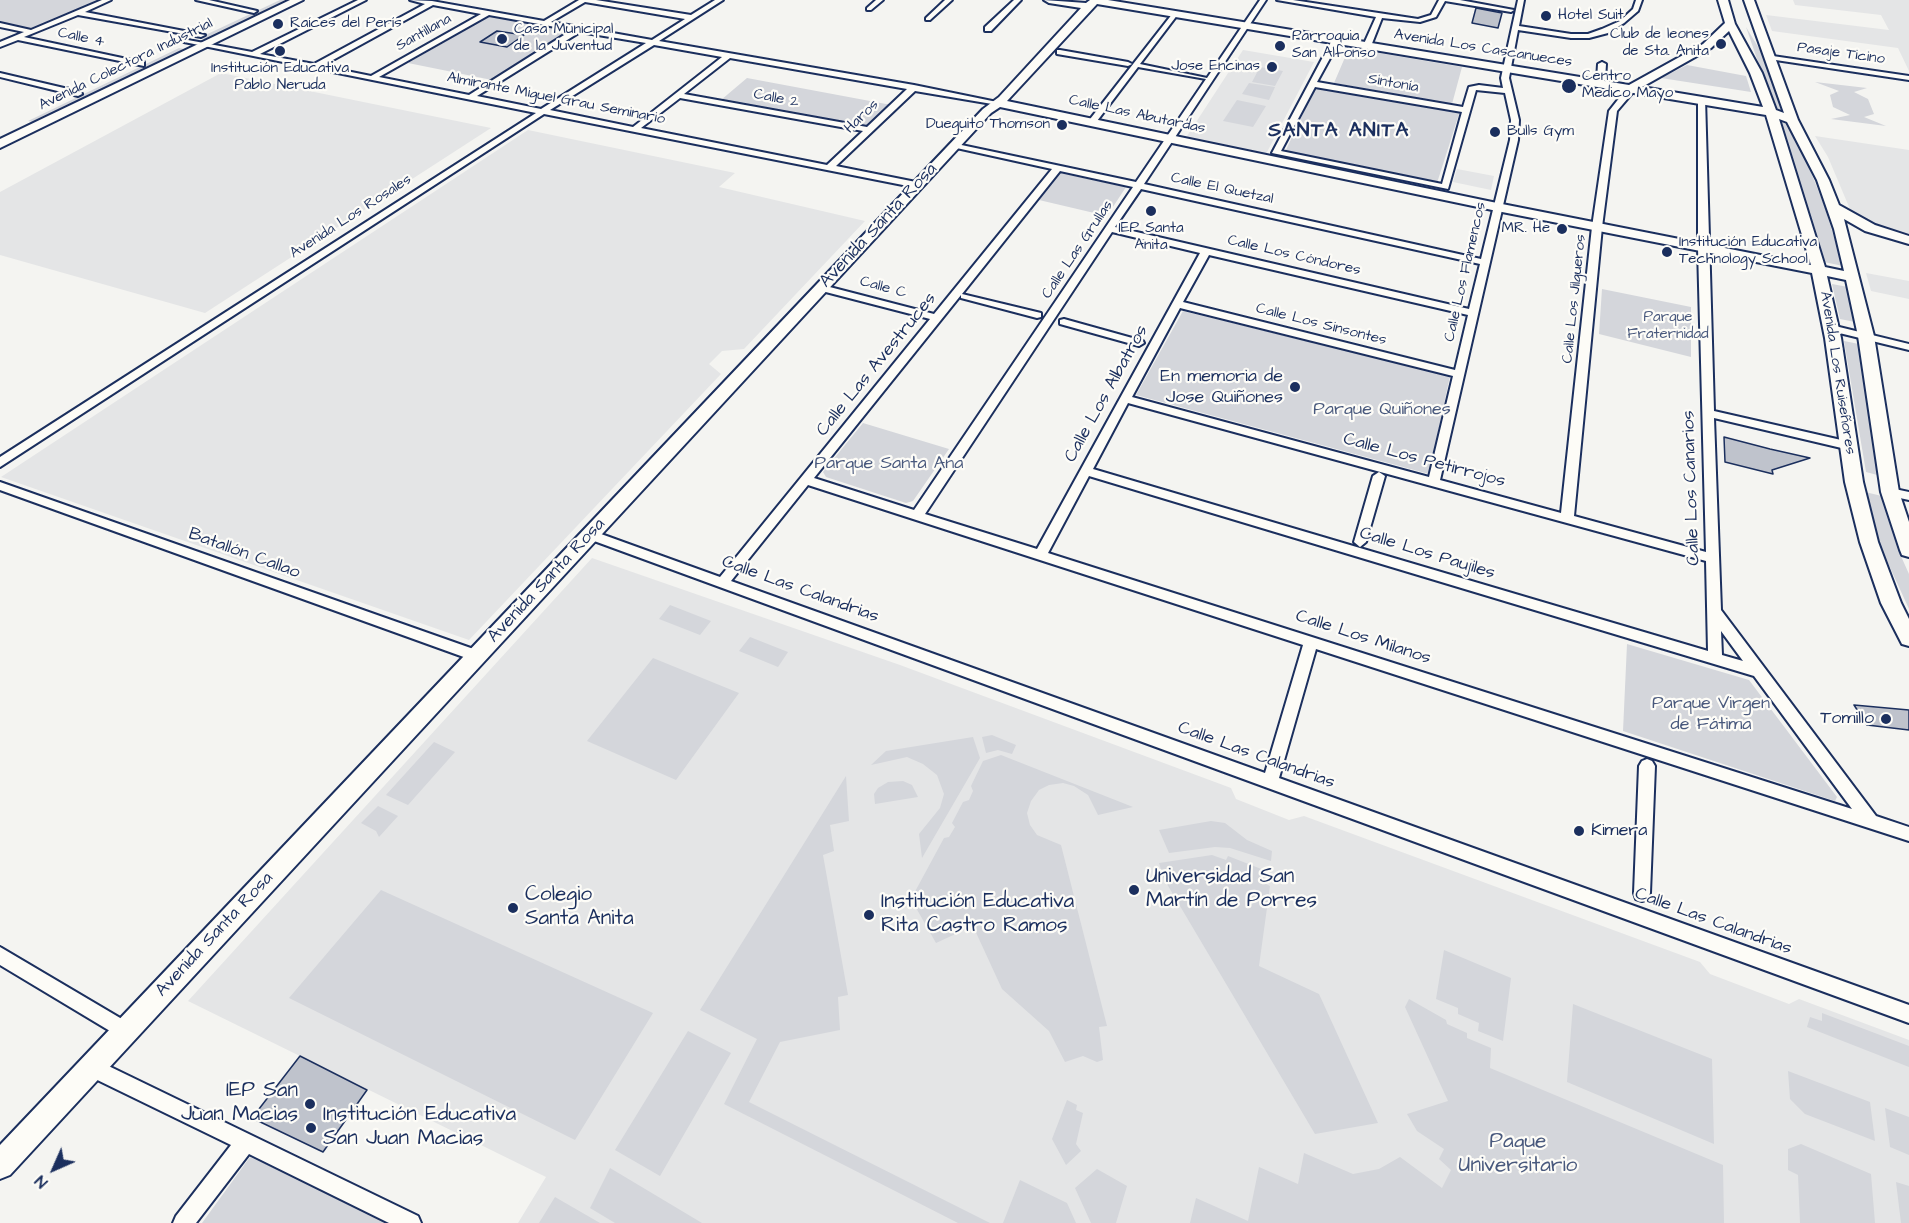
<!DOCTYPE html>
<html>
<head>
<meta charset="utf-8">
<style>
	body { margin:0 }
	#map { position:relative; width:1909px; height:1223px; overflow:hidden; background:#f4f4f1; font-family:"Architects Daughter",sans-serif }
	canvas { display:block }
	.north { position:absolute; left:24px; top:1139px; width:60px; height:60px; -webkit-text-stroke:4px #fdfcf7; paint-order:stroke; rotate:225deg; font-size:16px; font-weight:700; line-height:24px; text-align:center; color:#1b2f5e }
	.north::after { content:''; display:block; margin:auto; width:21px; height:27px; background:#1b2f5e; clip-path:polygon(50% 0,100% 100%,50% 72%,0 100%) }
</style>
</head>
<body>
<div id="map">
<canvas width="1909" height="1223"></canvas>
<div class="north">N</div>
</div>
<script>
const context = document.querySelector('canvas').getContext('2d');
context.lineJoin = 'round';
function fill(path, color) {
  context.fillStyle = color;
  context.fill(path, 'evenodd');
}
function shape(rows) {
  const path = new Path2D();
  for (const r of rows) {
    path.moveTo(r[0], r[1]);
    for (let i = 2; i < r.length; i += 2) path.lineTo(r[i], r[i + 1]);
  }
  return path;
}
function strokePath(path, color, width, dash) {
  context.strokeStyle = color;
  context.lineWidth = width;
  context.lineCap = dash ? 'butt' : 'round';
  context.setLineDash(dash || []);
  context.stroke(path);
}
function write(font, color, halo, rows, align = 'center') {
  context.font = font + ' "Architects Daughter",sans-serif';
  context.lineWidth = 4.5;
  context.setLineDash([]);
  context.textBaseline = 'middle';
  context.strokeStyle = halo;
  context.fillStyle = color;
  for (const [text, x, y, turn = 0] of rows) {
    context.save();
    context.translate(x, y);
    context.rotate((+turn || 0) * Math.PI / 180);
    context.textAlign = isNaN(turn) ? turn : align;
    if (halo) context.strokeText(text, 0, 0);
    context.fillText(text, 0, 0);
    context.restore();
  }
}
const built = shape([
	[1793,0,1909,0,1909,71,1898,48,1772,31,1766,15,1889,30,1881,15,1795,5],
	[1243,50,1314,62,1266,154,1190,139,1187,136],
	[221,73,491,128,205,313,0,255,0,192],
	[528,130,735,173,719,187,865,221,744,349,722,351,709,364,721,374,469,640,1,477],
	[1815,136,1909,150,1909,237,1886,230,1852,214,1828,157],
	[1457,169,1494,176,1491,190,1453,182],
	[1866,273,1909,281,1909,299,1871,291],
	[592,558,900,665,1223,785,1231,788,1236,799,1289,820,1304,816,1700,962,1710,974,1789,1004,1799,999,1909,1040,1909,1223,518,1223,546,1177,188,1001]
]);
const green = shape([
	[0,0,102,0,33,29,0,22],
	[280,0,293,0,209,40,199,38],
	[489,16,570,30,492,80,408,63],
	[1746,27,1763,55,1787,115,1775,111],
	[179,48,189,50,36,123,28,121],
	[1349,48,1462,67,1452,104,1334,83],
	[1687,65,1746,76,1751,92,1661,78],
	[1260,67,1283,71,1275,86,1252,82],
	[747,78,886,104,889,104,867,126,863,126,721,100],
	[1815,82,1867,88,1854,92,1868,99,1874,114,1864,117,1886,126,1831,119,1850,115,1833,107,1830,95,1839,91],
	[1249,83,1275,87,1269,100,1242,94],
	[1316,86,1460,111,1437,183,1285,152],
	[1237,100,1266,106,1253,127,1223,121],
	[1775,114,1782,118,1806,160,1824,205,1843,266,1824,262],
	[1060,173,1126,187,1107,216,1039,200],
	[1832,284,1848,287,1855,322,1840,319],
	[1602,289,1691,307,1691,357,1599,334],
	[1183,311,1450,376,1429,474,1136,395],
	[1844,341,1859,344,1881,476,1866,472],
	[863,423,949,449,913,501,906,503,826,477,823,472],
	[1865,492,1882,496,1900,554,1909,574,1909,609,1882,550],
	[670,605,711,621,700,635,659,619],
	[750,637,788,652,778,667,739,651],
	[1627,644,1749,680,1837,797,1835,801,1623,731],
	[653,658,739,693,676,780,587,741],
	[992,735,1016,745,1012,754,998,750,986,753,982,737],
	[973,737,980,758,922,858,919,834,940,808,944,794,937,775,923,764,907,757,871,765,886,751],
	[434,742,455,752,408,805,386,795],
	[1001,755,1133,807,1098,815,1088,795,1074,786,1063,783,1049,785,1039,790,1031,801,1027,813,1030,825,1037,835,1061,845,1107,1026,1099,1027,1103,1060,1097,1062,1083,1056,1065,1062,1049,1031,1002,989,973,926,936,943,911,899,944,838,949,837,955,827,952,823,963,802,969,800,973,791,971,786,983,761],
	[846,776,849,821,830,825,834,851,823,855,848,995,838,997,840,1030,780,1042,749,1102,990,1223,958,1223,724,1104,757,1039,700,1010],
	[903,781,912,785,918,797,875,804,874,794,878,788,888,782],
	[378,806,398,816,379,837,376,831,361,823],
	[1211,821,1225,823,1247,840,1272,851,1271,861,1230,848,1215,847,1169,853,1159,830],
	[1212,855,1226,860,1228,856,1269,872,1266,884,1270,886,1259,966,1319,994,1378,1123,1315,1134,1164,879,1159,863],
	[381,890,653,1013,575,1140,289,998],
	[1444,950,1511,978,1503,1041,1478,1031,1479,1023,1458,1014,1458,1008,1436,999],
	[1409,999,1446,1020,1447,1024,1467,1033,1467,1038,1491,1048,1490,1068,1723,1165,1724,1223,1190,1223,1196,1198,1248,1221,1259,1167,1298,1184,1304,1153,1353,1174,1379,1169,1400,1157,1442,1188,1451,1170,1439,1159,1444,1149,1417,1131,1407,1114,1448,1101,1405,1007],
	[1573,1004,1712,1059,1714,1144,1567,1082],
	[1822,1013,1909,1046,1909,1067,1807,1027,1810,1017,1822,1021],
	[688,1031,731,1053,660,1176,615,1150],
	[1788,1071,1870,1102,1875,1141,1805,1114,1790,1099],
	[1067,1100,1077,1105,1076,1110,1083,1113,1076,1144,1081,1151,1066,1165,1052,1139],
	[1885,1108,1909,1117,1909,1155,1890,1147],
	[1801,1144,1871,1174,1875,1223,1800,1223,1798,1175,1788,1170,1788,1149],
	[250,1157,394,1223,202,1223],
	[610,1168,702,1223,615,1223,590,1208],
	[1097,1169,1127,1186,1116,1223,1091,1223,1075,1188],
	[1020,1180,1067,1203,1076,1223,1003,1223],
	[1896,1182,1909,1186,1909,1223,1901,1223],
	[555,1197,600,1223,539,1223]
]);
const building = shape([
	[1476,8,1502,13,1498,28,1472,23,1476,8],
	[497,31,524,35,507,47,480,42,497,31],
	[1724,437,1770,449,1810,458,1772,470,1773,474,1725,462,1724,437],
	[1854,705,1909,710,1909,730,1867,725,1854,705],
	[300,1056,367,1090,323,1152,252,1118,300,1056]
]);
const street = shape([
	[102,0,111,0,85,12,205,35,201,37,78,15,24,37,141,62,144,62,144,66,18,40,0,47,0,42,24,32,0,27,0,23,31,30,102,0],
	[196,0,209,0,257,11,254,13,196,0],
	[358,0,366,0,260,54,314,64,425,4,410,0,432,1,544,21,579,0,596,0,691,15,715,0,723,0,659,41,914,85,1002,103,998,105,915,91,836,166,921,183,922,185,918,188,544,114,0,467,0,457,536,113,184,42,188,40,252,52,358,0],
	[585,2,685,19,652,40,551,22,585,2],
	[433,5,481,14,371,76,322,66,433,5],
	[489,15,572,30,469,95,379,77,489,15],
	[580,32,646,43,541,109,477,96,580,32],
	[654,45,722,57,633,127,550,110,654,45],
	[730,58,907,89,867,127,684,94,730,58],
	[680,98,863,131,827,165,641,128,680,98],
	[876,0,883,0,871,10,867,10,867,8,876,0],
	[945,0,952,0,930,20,926,20,926,18,945,0],
	[1014,0,1021,0,991,31,985,31,985,27,1014,0],
	[1260,0,1266,0,1144,184,1481,259,1510,140,1511,120,1505,93,1476,90,1448,189,1272,153,1332,40,1336,38,1340,40,1317,82,1463,107,1469,87,1479,85,1503,88,1501,78,1518,0,1524,0,1519,26,1571,34,1588,34,1602,29,1620,21,1633,9,1636,0,1642,0,1638,11,1624,23,1608,33,1589,38,1571,38,1518,30,1509,78,1519,120,1518,140,1440,480,1561,513,1592,227,1609,111,1628,87,1634,87,1634,91,1617,111,1602,227,1574,516,1706,552,1698,248,1698,100,1705,98,1714,411,1850,442,1856,446,1850,450,1714,418,1721,610,1876,816,1909,827,1909,841,1316,649,1279,778,1909,1005,1909,1023,586,538,584,535,590,530,720,577,930,319,818,290,818,286,822,285,934,314,1052,169,952,147,952,143,1136,182,1206,79,1138,67,1094,125,1087,123,1173,13,1178,14,1140,64,1207,78,1260,0],
	[1315,87,1462,112,1442,184,1281,151,1315,87],
	[1060,171,1133,187,914,510,814,478,961,295,961,298,1037,318,1041,317,1041,313,962,294,1060,171],
	[1141,189,1480,264,1469,309,1115,227,1141,189],
	[1112,232,1200,253,1037,549,925,514,1112,232],
	[1209,255,1468,315,1455,370,1183,302,1209,255],
	[1180,308,1453,376,1429,477,1132,397,1180,308],
	[1128,403,1706,561,1708,651,1093,469,1128,403],
	[1089,476,1754,676,1852,809,1048,553,1089,476],
	[808,485,1303,645,1265,773,731,581,808,485],
	[1721,631,1743,661,1722,655,1721,631],
	[1277,0,1293,0,1418,19,1431,15,1439,0,1460,0,1514,10,1511,12,1445,1,1436,17,1420,22,1382,18,1371,46,1367,48,1363,46,1376,17,1277,0],
	[1060,50,1128,62,1132,64,1128,66,1057,54,1057,50,1060,50],
	[1766,55,1909,76,1909,80,1769,59,1766,59,1766,55],
	[1602,62,1606,64,1605,80,1601,82,1597,80,1598,64,1602,62],
	[0,73,81,92,82,94,78,96,0,77,0,73],
	[1064,319,1143,341,1144,343,1139,346,1060,324,1060,320,1064,319],
	[1831,325,1909,344,1909,350,1827,330,1827,326,1831,325],
	[1379,472,1385,476,1366,542,1360,547,1354,542,1373,476,1379,472],
	[0,482,482,652,484,656,482,660,472,660,0,490,0,482],
	[1890,488,1909,492,1909,500,1886,495,1884,492,1886,489,1890,488],
	[1647,759,1652,761,1655,766,1650,893,1648,899,1642,901,1636,899,1634,893,1639,766,1642,761,1647,759],
	[0,947,132,1025,135,1031,132,1037,126,1040,120,1037,0,965,0,947],
	[92,1058,418,1216,421,1223,389,1223,249,1154,196,1223,173,1223,176,1216,231,1145,85,1074,83,1067,85,1060,92,1058]
]);
const secondary = shape([
	[290,0,303,0,0,148,0,139,290,0],
	[1044,0,1086,3,1090,0,1108,0,1629,85,1703,44,1725,23,1718,0,1728,0,1735,24,1762,73,1776,110,1784,113,1744,0,1754,0,1798,120,1829,180,1839,205,1875,225,1909,236,1909,244,1865,231,1844,219,1874,336,1899,492,1909,522,1909,557,1902,555,1900,550,1881,492,1858,336,1846,280,1827,276,1841,338,1863,482,1878,542,1901,603,1909,619,1909,646,1902,644,1881,603,1860,542,1845,482,1825,338,1812,273,1497,211,1000,107,991,113,10,1175,0,1179,0,1145,983,109,999,97,1081,8,1049,3,1044,0],
	[1097,4,1766,115,1811,265,1497,203,1007,101,1097,4],
	[1729,31,1750,73,1763,107,1642,87,1711,48,1729,31],
	[1779,119,1787,122,1817,180,1834,229,1844,271,1825,267,1779,119]
]);
const markers = [
	[1546,16,6,"#1b2f5e"],
	[278,24,6,"#1b2f5e"],
	[502,39,6,"#1b2f5e"],
	[1721,44,6,"#1b2f5e"],
	[1280,46,6,"#1b2f5e"],
	[280,51,6,"#1b2f5e"],
	[1272,67,6,"#1b2f5e"],
	[1569,86,8,"#1b2f5e"],
	[1062,125,6,"#1b2f5e"],
	[1495,132,6,"#1b2f5e"],
	[1151,211,6,"#1b2f5e"],
	[1562,229,6,"#1b2f5e"],
	[1667,252,6,"#1b2f5e"],
	[1295,387,6,"#1b2f5e"],
	[1886,719,6,"#1b2f5e"],
	[1579,831,6,"#1b2f5e"],
	[1134,890,6,"#1b2f5e"],
	[513,908,6,"#1b2f5e"],
	[869,915,6,"#1b2f5e"],
	[310,1104,6,"#1b2f5e"],
	[311,1128,6,"#1b2f5e"]
];
const farPoinames = [
	["Hotel Suit",1558,16],
	["Raíces del Perís",290,24],
	["Casa Municipal",514,30],
	["de la Juventud",514,47],
	["Club de leones",1709,35,"right"],
	["de Sta. Anita",1709,52,"right"],
	["Parroquia",1292,37],
	["San Alfonso",1292,54],
	["Jose Encinas",1260,67,"right"],
	["Institución Educativa",280,69,"center"],
	["Pablo Neruda",280,86,"center"],
	["Centro",1582,77],
	["Medico Mayo",1582,94],
	["Dueguito Thomson",1050,125,"right"],
	["Bulls Gym",1507,132],
	["IEP Santa",1151,229,"center"],
	["Anita",1151,246,"center"],
	["MR. He",1550,229,"right"],
	["Institución Educativa",1679,243],
	["Technology School",1679,260]
];
const farStreetnames = [
	["Santillana",424,33,-29],
	["Calle 4",81,38,12],
	["Avenida Los Cascanueces",1483,49,9],
	["Pasaje Ticino",1841,54,8],
	["Avenida Colectora Industrial",126,65,-26],
	["Sintonía",1393,84,10],
	["Almirante Miguel Grau Seminario",556,99,11],
	["Calle 2",776,99,11],
	["Calle Las Abutardas",1137,115,12],
	["Haros",862,117,-44],
	["Calle El Quetzal",1222,189,12],
	["Avenida Los Rosales",351,217,-33],
	["Calle Las Grullas",1078,250,-56],
	["Calle Los Cóndores",1294,256,13],
	["Calle Los Flamencos",1466,272,-77],
	["Calle C",883,288,15],
	["Calle Los Jilgueros",1575,299,-84],
	["Calle Los Sinsontes",1321,325,14],
	["Avenida Los Ruiseñores",1837,373,81]
];
const farParknames = [
	["Parque",1668,318],
	["Fraternidad",1668,335]
];
const streetNames = [
	["Avenida Santa Rosa",879,226,-47],
	["Calle Las Avestruces",877,365,-51],
	["Calle Los Albatros",1107,394,-61],
	["Calle Los Petirrojos",1424,461,15],
	["Calle Los Canarios",1692,488,-92],
	["Batallón Callao",244,554,20],
	["Calle Los Paujiles",1427,554,17],
	["Avenida Santa Rosa",547,581,-47],
	["Calle Las Calandrias",800,590,20],
	["Calle Los Milanos",1363,638,18],
	["Calle Las Calandrias",1256,756,20],
	["Calle Las Calandrias",1713,922,20],
	["Avenida Santa Rosa",215,935,-47]
];
const poiNames = [
	["En memoria de",1283,377],
	["Jose Quiñones",1283,398],
	["Tomillo",1874,719],
	["Kimera",1591,831,"left"]
];
const parkNames = [
	["Parque Quiñones",1382,410],
	["Parque Santa Ana",889,464],
	["Parque Virgen",1711,704],
	["de Fátima",1711,725]
];
const farDistrictnames = [
	["SANTA ANITA",1339,132]
];
const nearPoinames = [
	["Universidad San",1146,878],
	["Martín de Porres",1146,902],
	["Colegio",525,896],
	["Santa Anita",525,920],
	["Institución Educativa",881,903],
	["Rita Castro Ramos",881,927],
	["IEP San",298,1092,"right"],
	["Juan Macias",298,1116,"right"],
	["Institución Educativa",323,1116],
	["San Juan Macias",323,1140]
];
const nearParknames = [
	["Paque",1518,1143],
	["Universitario",1518,1167]
];
fill(built, '#e4e5e6');
fill(green, '#d4d6db');
fill(building, '#bfc3cc');
strokePath(building, '#1b2f5e', 1.5);
strokePath(street, '#1b2f5e', 4);
strokePath(secondary, '#1b2f5e', 4);
fill(street, '#fdfcf7');
fill(secondary, '#fdfcf7');
for (const [x, y, r, color] of markers) {
  const dot = new Path2D();
  dot.arc(x, y, r, 0, 2 * Math.PI);
  context.fillStyle = color;
  context.fill(dot);
  strokePath(dot, '#fdfcf7', 2);
}
write('15px', '#1b2f5e', '#fdfcf7', farPoinames, 'left');
write('15px', '#1b2f5e', '#fdfcf7', farStreetnames);
write('15px', '#49597d', '#fdfcf7', farParknames);
write('18px', '#1b2f5e', '#fdfcf7', streetNames);
write('18px', '#1b2f5e', '#fdfcf7', poiNames, 'right');
write('18px', '#49597d', '#fdfcf7', parkNames);
context.letterSpacing = '1.5px';
write('bold 20px', '#1b2f5e', '#fdfcf7', farDistrictnames);
context.letterSpacing = '0px';
write('21px', '#1b2f5e', '#fdfcf7', nearPoinames, 'left');
write('21px', '#49597d', '#fdfcf7', nearParknames);
</script>
</body>
</html>
